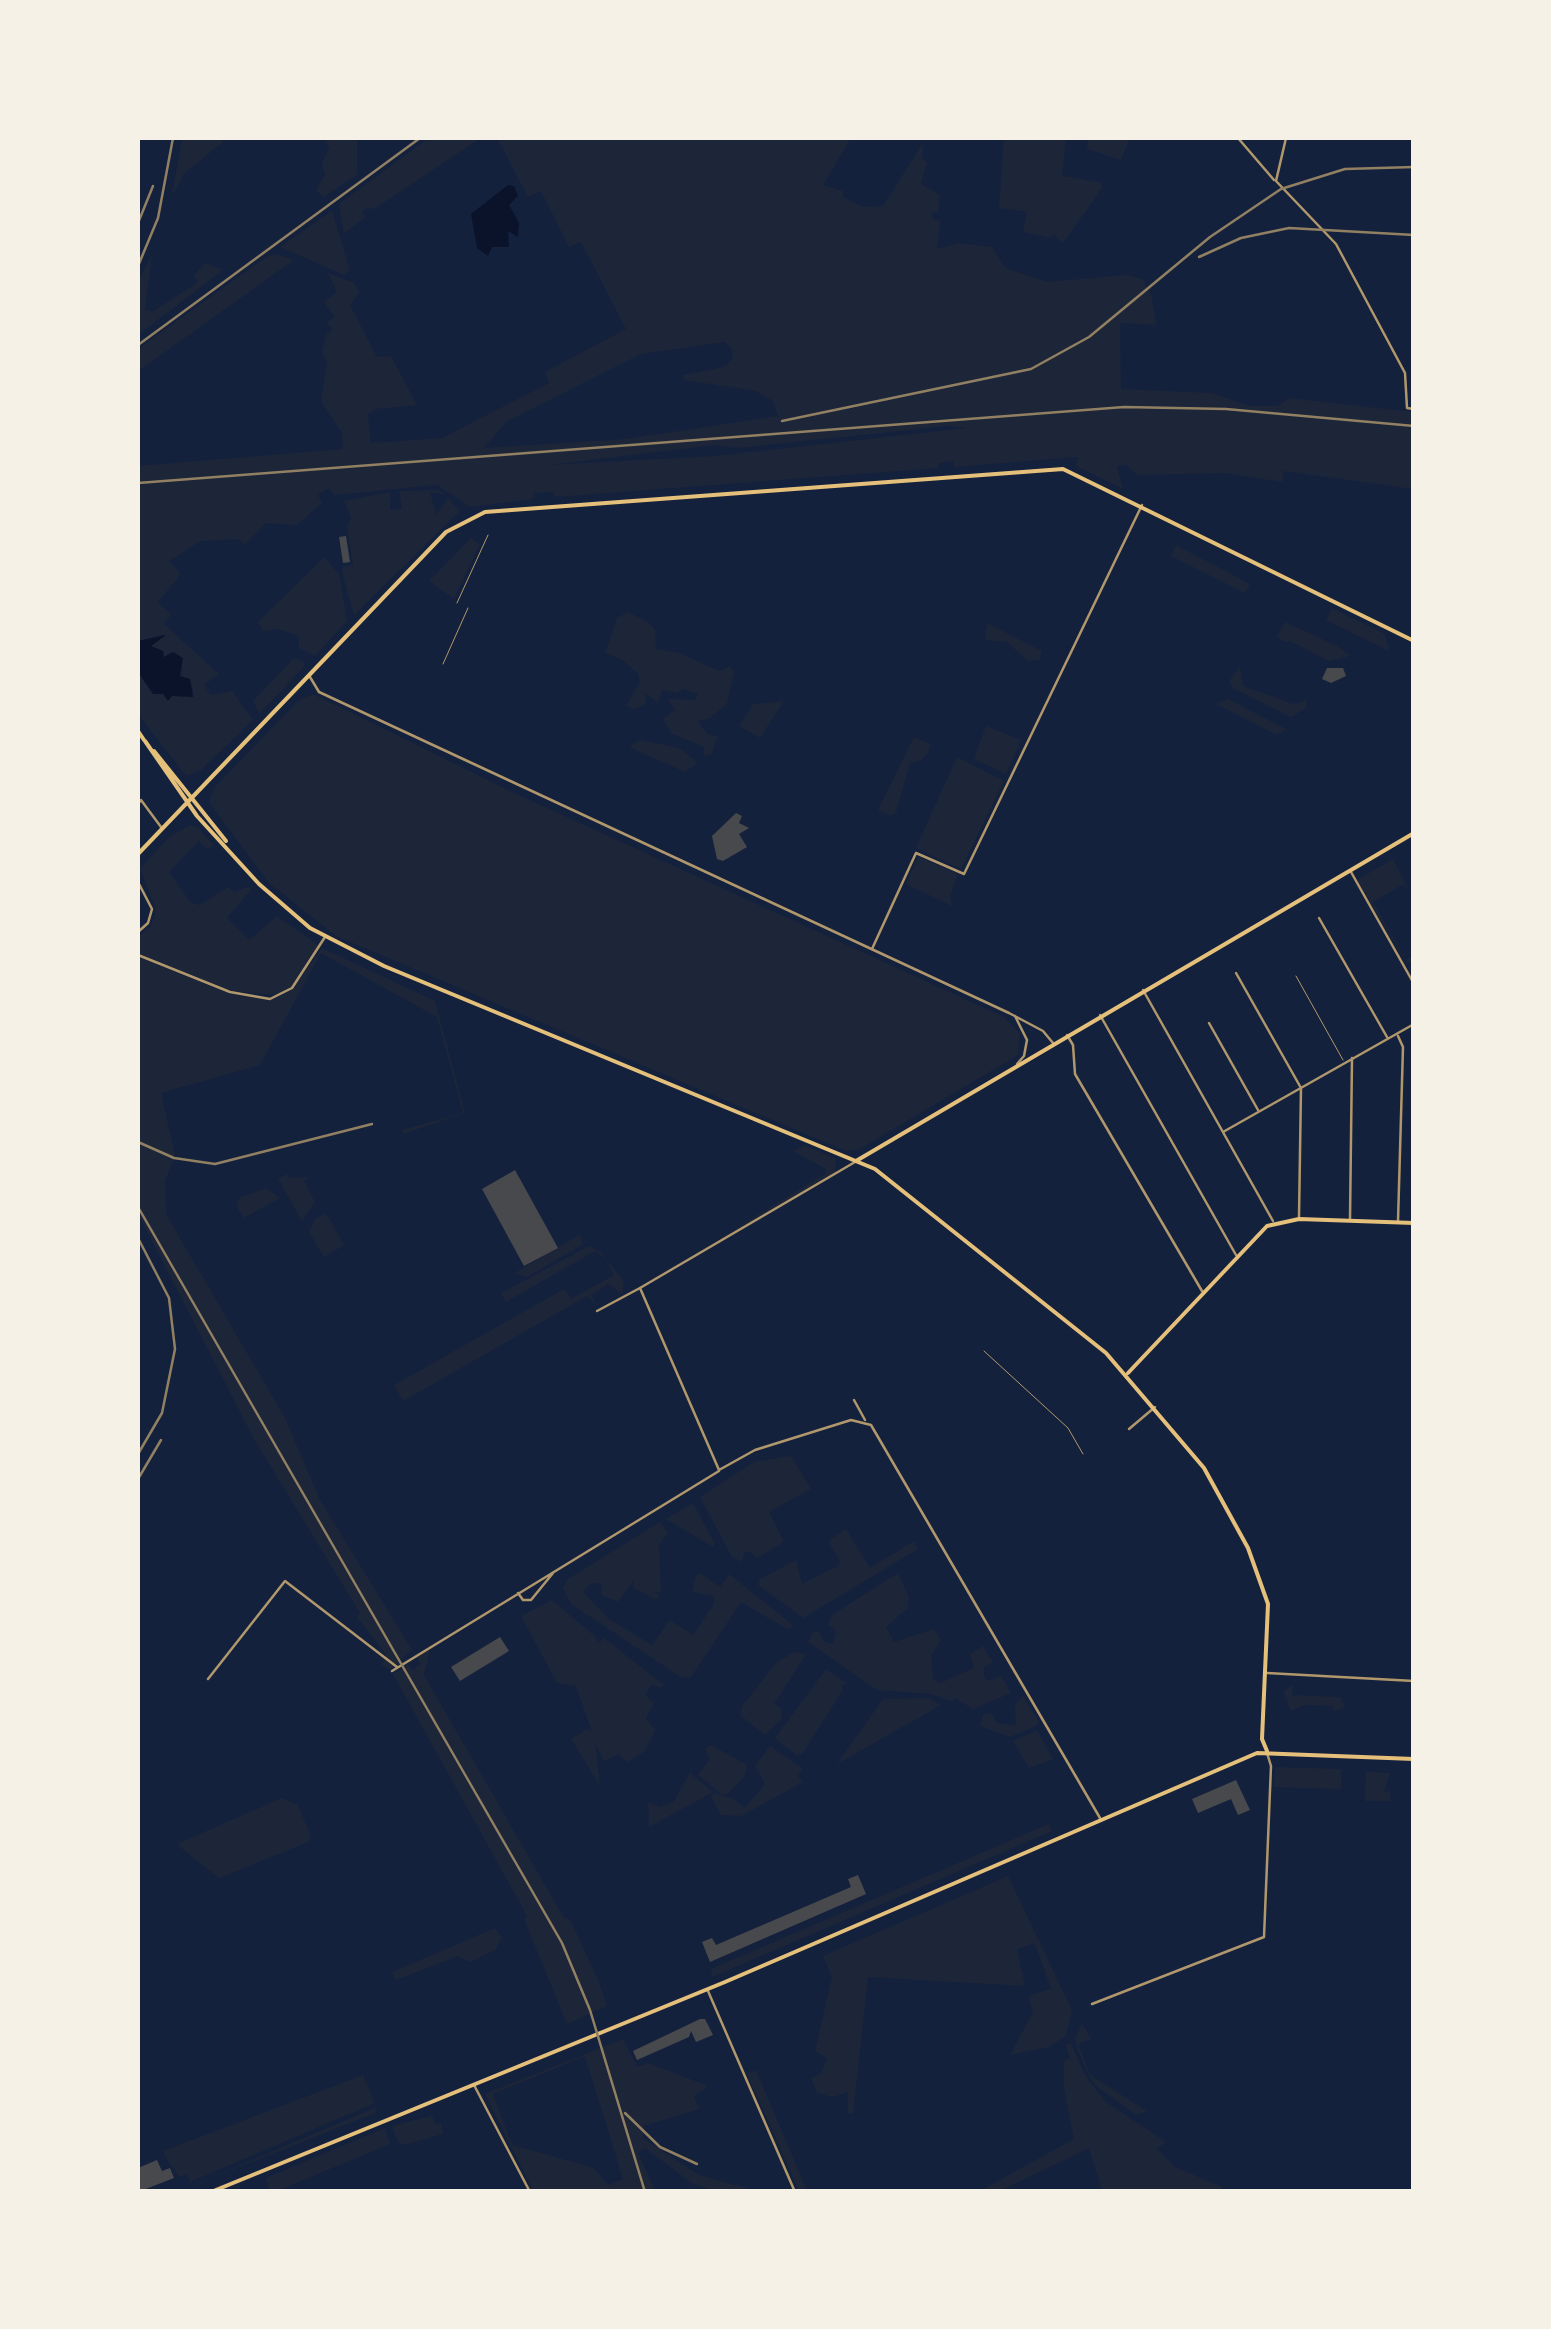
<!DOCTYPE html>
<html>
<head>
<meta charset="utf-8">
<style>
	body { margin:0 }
	#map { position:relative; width:1551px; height:2329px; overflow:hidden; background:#14213d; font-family:Barlow,sans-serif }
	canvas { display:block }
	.frame { position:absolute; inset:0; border:140px solid #f6f1e7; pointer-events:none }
</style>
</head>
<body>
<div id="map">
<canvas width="1551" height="2329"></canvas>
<div class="frame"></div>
</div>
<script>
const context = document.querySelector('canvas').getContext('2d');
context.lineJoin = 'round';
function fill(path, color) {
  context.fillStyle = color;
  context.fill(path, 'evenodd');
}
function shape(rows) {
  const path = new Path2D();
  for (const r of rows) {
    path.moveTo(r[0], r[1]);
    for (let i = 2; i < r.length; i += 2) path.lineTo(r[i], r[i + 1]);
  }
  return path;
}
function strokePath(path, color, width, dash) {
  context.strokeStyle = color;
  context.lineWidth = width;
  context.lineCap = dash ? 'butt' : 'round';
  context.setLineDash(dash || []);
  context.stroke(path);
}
const green = shape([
	[219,138,223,142,185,173,172,196,182,139],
	[325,138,357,138,357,175,323,197,316,190,325,175,322,163,329,148],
	[429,138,481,138,373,210,370,207,362,211,365,217,344,234,339,204],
	[497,138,851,138,823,185,843,191,843,197,863,207,883,206,923,143,922,158,927,163,921,184,940,195,938,212,932,213,933,220,940,221,937,249,958,243,992,247,1005,268,1047,282,1126,275,1142,279,1151,294,1156,325,1120,323,1121,389,1212,393,1249,406,1278,406,1288,398,1413,412,1413,489,1284,471,1282,482,1226,473,1138,475,1126,465,1117,466,1123,489,1076,466,1078,457,954,467,953,461,939,463,938,468,555,497,554,492,533,493,533,499,470,507,437,485,334,495,329,488,318,495,322,503,297,525,266,523,245,544,238,539,201,541,169,561,181,574,158,602,171,615,164,624,219,674,204,685,211,695,232,691,253,720,201,770,186,776,138,714,138,672,153,693,194,694,190,679,180,676,183,669,170,653,164,658,151,646,166,634,138,641,138,466,343,449,342,433,321,401,327,364,322,352,326,335,332,330,327,322,335,317,324,302,337,292,328,273,354,283,359,293,350,305,377,357,391,356,417,405,376,409,368,414,371,443,442,438,549,383,545,372,626,329,581,242,569,247,541,191,528,197],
	[725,342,732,349,733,359,724,367,683,375,684,380,756,391,773,401,778,416,626,439,484,448,506,422,641,354],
	[948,426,966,428,715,456,549,465,715,445,737,448],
	[1004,138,1066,138,1062,176,1100,182,1103,187,1063,243,1054,234,1051,238,1023,232,1027,212,999,208],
	[1074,138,1120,138,1129,140,1121,160,1087,149,1088,140],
	[332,211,350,270,344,275,280,247],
	[276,254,294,260,138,371,138,349,266,257],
	[152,255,145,309,152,312,197,283,194,275,205,263,223,270,138,335,138,281],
	[437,490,445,494,430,492,436,515,448,498,460,511,354,615,342,572,343,567,353,565,347,527,351,518,344,501,390,492,390,510,402,509,399,491],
	[471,538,480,544,454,599,429,581],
	[1176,545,1250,584,1245,593,1171,556],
	[324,557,339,574,347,621,315,656,299,648,299,636,278,629,263,631,258,622],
	[1332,608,1385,634,1389,651,1326,620],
	[628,612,649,623,655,630,656,649,679,653,719,671,730,666,734,672,727,704,710,718,698,721,707,734,718,736,711,755,704,756,704,747,671,733,663,719,675,710,668,699,695,700,698,694,684,689,677,693,662,690,658,702,645,694,646,704,635,709,626,706,640,682,638,674,623,660,605,653,617,618],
	[1285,622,1337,646,1350,656,1329,661,1290,641,1284,642,1277,636],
	[987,623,1042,651,1040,660,1028,661,1007,642,985,640],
	[294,658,304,662,304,667,259,714,253,701],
	[1240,666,1243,686,1293,704,1307,700,1306,708,1291,717,1233,688,1229,681],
	[313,694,512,792,1004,1017,1020,1034,1018,1055,860,1149,846,1151,336,936,269,883,209,802,213,789,299,700],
	[1228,699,1286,729,1277,735,1216,704],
	[784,701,760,738,739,726,753,704],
	[986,726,1021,740,1006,774,974,759],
	[914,737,930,744,928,753,920,761,910,763,896,813,891,816,878,810],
	[640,740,679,748,698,763,685,772,629,747],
	[957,757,1004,781,961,869,916,848],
	[190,825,198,827,214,846,207,849,199,841,169,872,191,903,200,905,228,887,234,892,248,887,251,890,227,918,249,940,277,916,318,945,291,987,279,995,231,991,138,953,138,937,151,926,156,910,140,869,169,837],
	[918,857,958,874,950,896,952,906,906,884],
	[1393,859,1413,899,1404,884,1373,902,1406,960,1413,956,1413,962,1407,963,1357,880],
	[322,948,435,1001,465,1113,403,1134,402,1130,463,1113,437,1017,321,953,260,1065,161,1093,175,1155,165,1181,166,1214,285,1418,320,1500,412,1650,391,1669,381,1665,386,1655,357,1617,360,1613,254,1439,138,1214,138,957,230,994,271,1000,293,989],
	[805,1145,836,1159,835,1174,703,1249,826,1173,826,1169,793,1151],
	[287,1174,290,1178,311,1177,304,1181,315,1202,302,1221,278,1179],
	[266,1188,280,1198,244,1218,237,1207,239,1198],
	[326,1213,344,1245,324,1257,309,1232,315,1219],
	[579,1235,584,1244,527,1277,515,1273],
	[589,1246,601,1252,624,1282,622,1294,608,1284,591,1295,598,1307,587,1296,403,1401,394,1385,564,1289,571,1299,614,1275,606,1259,595,1251,506,1302,501,1293],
	[791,1456,811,1489,769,1512,784,1542,757,1558,750,1551,744,1553,742,1562,732,1557,700,1497,754,1462],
	[693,1503,715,1544,713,1547,666,1519],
	[660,1522,668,1533,659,1545,661,1593,652,1591,660,1595,656,1600,633,1587,635,1579,618,1602,602,1595,602,1583,591,1583,583,1592,609,1619,652,1645,670,1620,693,1635,714,1604,714,1596,692,1592,696,1576,700,1573,720,1587,729,1574,794,1626,787,1629,741,1602,691,1677,682,1678,571,1604,563,1588,568,1579],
	[846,1529,870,1568,914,1541,918,1549,803,1618,758,1585,760,1579,796,1560,802,1584,838,1566,840,1561,828,1541],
	[898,1573,909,1597,908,1608,886,1627,894,1642,934,1629,941,1640,931,1656,933,1679,940,1683,974,1668,970,1654,983,1646,993,1662,984,1667,984,1676,988,1681,1001,1676,1011,1693,973,1709,954,1697,953,1702,932,1694,877,1690,808,1642,813,1632,818,1631,825,1642,833,1644,836,1631,828,1625,832,1615],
	[552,1600,596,1637,597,1644,604,1638,664,1685,660,1688,652,1684,645,1695,654,1703,646,1718,655,1730,644,1752,627,1762,619,1754,604,1761,595,1743,600,1786,571,1739,587,1729,592,1732,576,1686,557,1683,521,1616],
	[430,1649,424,1675,564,1918,570,1919,599,1982,607,2006,567,2024,524,1919,527,1916,393,1674,408,1664,413,1670,421,1664,417,1657],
	[794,1652,806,1654,774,1704,781,1708,782,1718,765,1735,741,1716,742,1706,776,1663],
	[826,1669,848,1684,841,1685,843,1690,802,1754,796,1755,775,1738],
	[1293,1684,1292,1695,1340,1697,1345,1707,1334,1711,1332,1706,1304,1705,1291,1711,1283,1692],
	[1023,1696,1039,1722,1034,1727,1010,1737,980,1726,983,1715,991,1713,997,1723,1016,1726,1015,1704],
	[928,1698,941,1705,837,1764,883,1699],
	[1037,1730,1053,1759,1029,1768,1013,1741],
	[711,1745,747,1765,744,1777,728,1794,722,1795,698,1775,710,1759,705,1749],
	[770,1746,803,1769,798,1776,803,1782,741,1816,721,1815,711,1797,714,1793,734,1799,745,1808,765,1784,755,1766],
	[1275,1767,1341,1769,1341,1789,1274,1787],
	[1366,1772,1390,1773,1384,1791,1390,1792,1390,1801,1365,1801],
	[690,1773,713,1792,649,1827,648,1802,661,1807,674,1801],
	[282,1798,298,1805,311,1837,308,1842,219,1878,180,1847,179,1843],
	[1049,1824,1052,1831,712,1977,711,1969],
	[1008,1876,1072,2010,1066,2036,1049,2047,1010,2055,1033,2012,1028,1996,1051,1989,1035,1943,1017,1949,1025,1986,868,1977,853,2114,848,2113,848,2092,833,2097,817,2093,811,2078,821,2074,827,2058,815,2051,832,1977,823,1956],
	[495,1928,502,1938,495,1950,470,1962,458,1956,396,1980,392,1972],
	[1082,2023,1091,2039,1078,2044,1090,2075,1147,2111,1136,2115,1095,2085,1088,2073,1078,2051,1075,2040],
	[623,2039,637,2067,648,2063,708,2086,694,2096,699,2109,644,2126,643,2138,699,2175,757,2191,716,2191,693,2184,645,2148,638,2153,654,2188,649,2191,533,2191,485,2094],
	[585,2056,623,2179,608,2185,594,2168,512,2145,493,2094],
	[1071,2043,1085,2075,1106,2102,1166,2142,1157,2149,1175,2167,1222,2187,1222,2191,1102,2191,1089,2148,1000,2191,980,2191,1074,2139,1064,2088,1064,2061,1070,2058,1066,2045],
	[756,2070,807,2191,799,2191,747,2074],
	[363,2075,375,2103,190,2182,187,2174,179,2177,165,2156,163,2151],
	[377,2107,375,2113,184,2189],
	[432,2116,436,2125,441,2123,443,2134,404,2145,398,2142,392,2126],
	[385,2128,390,2144,277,2191,269,2189,266,2178]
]);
const water = shape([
	[508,185,514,186,518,196,509,205,519,223,518,237,508,231,509,247,492,247,488,256,477,248,471,214],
	[166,635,151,646,163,651,164,657,173,652,183,658,180,676,190,679,193,697,172,696,168,701,163,694,153,694,138,672,138,641]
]);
const building = shape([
	[346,536,350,562,343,563,339,537],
	[1327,668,1343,668,1346,676,1331,683,1322,679],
	[736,813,742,816,739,823,749,828,739,834,747,847,723,861,717,859,712,836],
	[515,1170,558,1248,524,1266,482,1189],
	[500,1637,509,1651,460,1681,451,1667],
	[1236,1780,1250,1810,1238,1815,1231,1799,1198,1813,1192,1799],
	[858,1875,866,1894,710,1962,702,1942,712,1938,716,1945,851,1887,848,1879],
	[700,2019,705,2019,713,2035,696,2042,691,2031,689,2037,637,2060,633,2051],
	[157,2160,162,2171,170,2168,174,2178,138,2192,138,2168]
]);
const service = shape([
	[1296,976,1343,1060],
	[984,1351,1068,1428,1083,1454]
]);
const pedestrian = shape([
	[457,603,488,535],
	[443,664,468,608]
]);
const minor = shape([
	[1238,138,1274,180],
	[1351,872,1414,984],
	[1319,918,1387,1037],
	[872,949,916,853,964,874,1142,505],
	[138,955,230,992,270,999,292,988,325,937],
	[1236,973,1301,1088,1299,1217],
	[1143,990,1273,1221],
	[1100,1015,1236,1255],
	[1209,1023,1258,1110],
	[1067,1035,1073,1045,1075,1074,1202,1291],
	[1398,1036,1403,1047,1398,1221],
	[1223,1132,1414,1024],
	[1350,1219,1352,1058],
	[597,1311,640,1288],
	[854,1400,865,1420],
	[1129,1429,1155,1407],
	[518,1593,523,1600,531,1600,553,1573],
	[392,1671,719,1471],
	[1267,1673,1414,1681],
	[208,1679,285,1581,397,1667],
	[1092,2004,1264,1937,1271,1766,1267,1753],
	[474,2085,530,2192]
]);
const tertiary = shape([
	[1286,138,1276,181,1336,244,1405,373,1407,408,1414,409],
	[310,677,319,692,1009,1013,1043,1031,1053,1043],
	[138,804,141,800,161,827],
	[138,882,152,909,148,923,138,932],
	[1015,1016,1027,1040,1024,1056,1017,1064],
	[855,1162,640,1288,719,1470,755,1450,851,1420,871,1425,1100,1818],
	[708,1991,795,2192]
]);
const secondary = shape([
	[138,731,144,740],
	[145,741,197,816,259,884,310,928,384,966,875,1169,1106,1353,1204,1468,1248,1548,1268,1604,1262,1739,1267,1751],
	[154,751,226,841],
	[138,854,446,532,485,512,1063,469,1414,641],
	[856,1161,1414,833],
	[1128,1373,1267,1226,1299,1219,1414,1223],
	[211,2192,725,1982,1257,1753,1414,1759]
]);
const rail = shape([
	[138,223,153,186],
	[1199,257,1241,238,1289,228,1414,235],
	[138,266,158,218,173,138],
	[138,345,420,138],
	[782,421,1031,369,1089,337,1210,237,1281,189,1345,169,1414,167],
	[138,483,1124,407,1226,409,1414,426],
	[138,1142,174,1158,215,1164,372,1124],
	[138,1207,562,1943,590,2010,645,2192],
	[138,1238,169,1298,175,1349,162,1413,138,1454],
	[138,1479,161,1440],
	[625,2113,660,2147,697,2164]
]);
fill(green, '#1d2539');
fill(water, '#0b132b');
fill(building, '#48494c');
strokePath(service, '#b1986c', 1);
strokePath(pedestrian, '#b1986c', 1);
strokePath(minor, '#b1986c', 2.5);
strokePath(tertiary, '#b1986c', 2.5);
strokePath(secondary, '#e5c07b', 4);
strokePath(rail, '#918062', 2.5);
</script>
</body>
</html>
